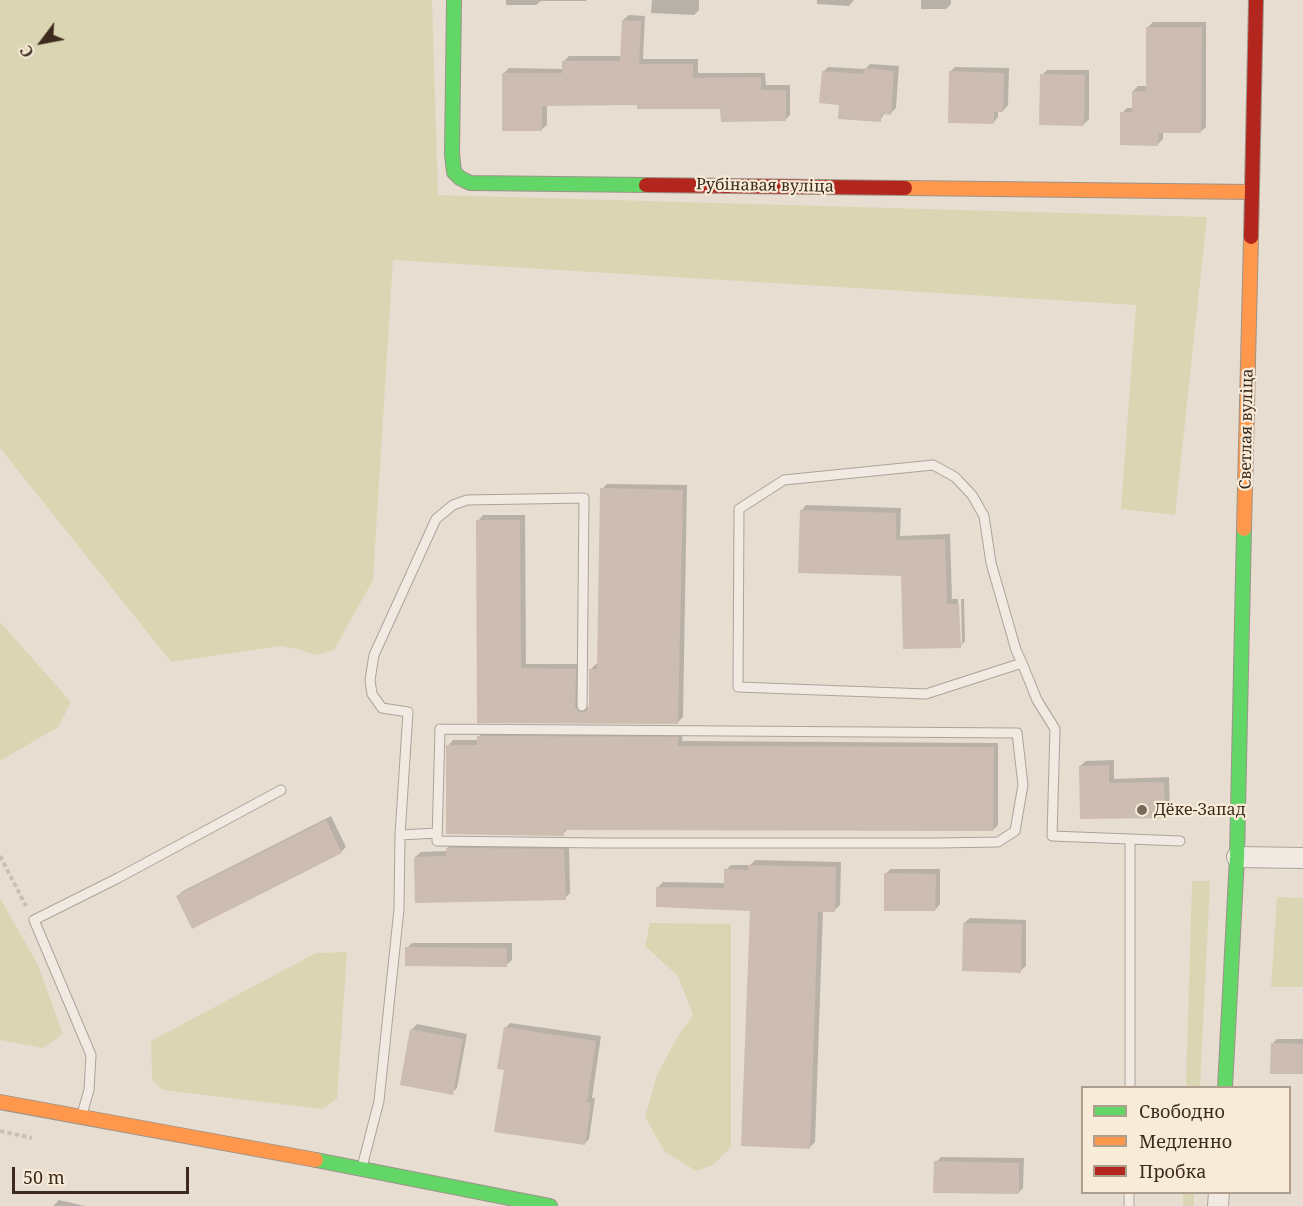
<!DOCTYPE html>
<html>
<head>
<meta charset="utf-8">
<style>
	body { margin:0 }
	#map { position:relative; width:1303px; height:1206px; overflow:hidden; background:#e7ded1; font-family:"Noto Serif",serif }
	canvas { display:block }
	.legend { position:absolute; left:1081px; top:1086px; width:210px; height:108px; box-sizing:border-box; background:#f8ebd7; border:2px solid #ad9e8d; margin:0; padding:8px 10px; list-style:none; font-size:18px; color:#3d2b1f }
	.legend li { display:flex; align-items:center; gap:12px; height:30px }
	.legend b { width:30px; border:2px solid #ad9e8d }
	.north { position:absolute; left:12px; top:12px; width:60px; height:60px; -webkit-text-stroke:4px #f8ebd7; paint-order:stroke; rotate:238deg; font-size:16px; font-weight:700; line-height:24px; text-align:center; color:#3d2b1f }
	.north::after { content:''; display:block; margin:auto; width:21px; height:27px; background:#3d2b1f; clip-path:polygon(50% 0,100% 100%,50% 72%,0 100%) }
	.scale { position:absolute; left:12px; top:1167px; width:177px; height:27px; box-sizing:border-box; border:3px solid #3d2b1f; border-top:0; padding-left:8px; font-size:18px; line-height:21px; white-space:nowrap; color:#3d2b1f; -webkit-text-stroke:4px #f8ebd7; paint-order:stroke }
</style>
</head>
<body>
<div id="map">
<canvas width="1303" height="1206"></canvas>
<ul class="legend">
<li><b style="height:8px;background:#63d668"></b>Свободно</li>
<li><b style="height:8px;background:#ff974d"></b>Медленно</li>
<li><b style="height:8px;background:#b3261e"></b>Пробка</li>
</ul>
<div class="north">С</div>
<div class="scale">50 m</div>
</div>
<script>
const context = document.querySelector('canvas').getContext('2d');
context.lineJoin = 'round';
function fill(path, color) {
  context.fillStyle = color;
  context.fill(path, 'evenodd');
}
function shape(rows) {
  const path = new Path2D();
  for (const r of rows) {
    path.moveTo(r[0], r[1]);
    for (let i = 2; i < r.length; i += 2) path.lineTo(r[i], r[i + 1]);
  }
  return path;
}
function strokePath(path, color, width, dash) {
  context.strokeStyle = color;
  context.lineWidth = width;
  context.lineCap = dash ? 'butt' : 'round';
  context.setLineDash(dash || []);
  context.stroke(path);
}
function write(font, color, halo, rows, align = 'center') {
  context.font = font + ' "Noto Serif",serif';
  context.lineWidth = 4.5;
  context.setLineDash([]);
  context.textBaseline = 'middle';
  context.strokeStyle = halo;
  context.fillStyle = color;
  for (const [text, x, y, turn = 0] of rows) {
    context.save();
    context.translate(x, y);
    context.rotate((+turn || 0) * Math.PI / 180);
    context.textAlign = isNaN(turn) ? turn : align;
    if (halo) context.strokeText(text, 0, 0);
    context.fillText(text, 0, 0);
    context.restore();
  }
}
const green = shape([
	[0,0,432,0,438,195,1207,217,1175,515,1121,509,1136,305,393,260,373,580,334,650,316,655,297,649,281,646,171,662,0,448],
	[0,622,71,702,58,727,0,761],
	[1192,881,1210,881,1200,1088,1186,1087],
	[1277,897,1303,898,1303,987,1271,987],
	[0,898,37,963,63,1034,43,1048,0,1040],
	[650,923,731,924,731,1147,713,1165,696,1171,665,1152,645,1117,657,1075,678,1036,693,1015,678,976,645,946],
	[347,952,337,1099,322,1109,163,1090,152,1080,151,1041,316,953],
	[1183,1193,1194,1193,1194,1206,1183,1206]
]);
const shadow = shape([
	[506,0,587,0,586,1,541,1,536,5,506,5],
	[652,0,699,0,699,10,694,15,651,13],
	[817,0,854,0,849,6,817,4],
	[921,0,951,0,951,4,946,9,921,9],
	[629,15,645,16,643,59,698,59,698,73,765,73,766,85,790,85,790,115,785,120,722,107,639,104,547,104,547,125,541,130,503,74,509,68,563,69,563,62,569,56,622,56,623,20],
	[1153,22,1206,22,1206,127,1200,132,1163,132,1163,139,1158,144,1122,113,1127,108,1133,108,1133,91,1138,86,1148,86,1148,27],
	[870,64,899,66,896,108,891,113,885,113,880,120,841,103,823,72,828,67,865,69],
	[955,67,1009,68,1008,105,1003,111,998,110,998,117,993,123,950,72],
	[1047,70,1089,70,1089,119,1083,125,1042,75],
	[607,484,687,485,683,717,678,722,479,721,478,521,483,515,525,515,526,664,580,664,583,707,590,708,591,669,596,664,598,664,602,489],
	[806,505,901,508,900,536,950,534,952,599,958,599,959,643,962,643,961,599,964,599,965,641,960,646,903,575,801,511],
	[484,731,683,733,682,741,998,743,998,825,993,830,568,829,563,834,448,746,453,740,479,740,479,737],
	[1114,760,1114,779,1169,777,1170,811,1165,816,1080,766,1086,761],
	[331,816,346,847,341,852,177,896,183,891],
	[453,843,569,845,570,893,565,898,415,857,421,852,447,851,447,848],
	[755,860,841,862,840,905,835,910,823,910,815,1142,810,1147,751,909,658,887,663,882,726,883,726,870,731,865,750,865],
	[891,869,940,869,940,904,935,910,885,874],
	[970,918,1026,920,1026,966,1020,971,964,923],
	[412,943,512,943,512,960,506,965,407,948],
	[510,1023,601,1036,592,1098,595,1098,589,1139,584,1144,505,1069,505,1028],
	[417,1024,467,1034,457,1088,452,1093,411,1030],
	[1277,1039,1303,1039,1303,1073,1272,1044],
	[941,1157,1024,1158,1023,1188,1018,1193,936,1162],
	[59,1200,85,1206,53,1206]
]);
const building = shape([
	[622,20,641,21,639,64,693,64,693,78,761,77,761,90,786,90,786,121,721,122,720,109,637,109,637,105,542,106,542,131,502,131,502,73,562,73,562,61,620,61],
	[1146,27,1202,27,1201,133,1159,133,1158,146,1120,145,1120,112,1132,112,1132,91,1146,91],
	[864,68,894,71,891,115,881,114,881,122,838,119,839,105,819,103,822,71,863,74],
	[949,71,1004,73,1003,112,994,112,994,124,948,123],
	[1040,74,1085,75,1084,126,1039,125],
	[600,488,683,490,678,724,477,723,476,520,520,520,521,668,576,669,575,707,578,711,583,713,587,710,589,706,589,669,597,669],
	[800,510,896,513,896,540,945,539,947,604,959,604,961,648,903,649,901,576,798,573],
	[477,736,678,737,678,746,994,747,993,831,564,830,564,836,446,834,446,745,477,745],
	[1109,765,1109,783,1164,782,1165,818,1080,819,1079,766],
	[326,820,342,853,192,929,176,896],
	[446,848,564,849,566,900,415,903,414,857,446,856],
	[748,865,836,867,835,912,818,912,810,1149,741,1146,750,911,656,907,656,887,724,888,724,869,748,870],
	[884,873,936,874,935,911,884,911],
	[963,923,1022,924,1021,973,962,971],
	[405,947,507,948,507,967,405,966],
	[504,1027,596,1041,587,1102,591,1103,585,1145,494,1132,504,1070,497,1069],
	[410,1029,463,1039,453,1095,400,1085],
	[1271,1043,1303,1044,1303,1074,1270,1074],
	[934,1161,1019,1163,1019,1194,933,1193]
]);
const path = shape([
	[0,856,26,906],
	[0,1131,32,1138]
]);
const lane = shape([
	[1022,663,926,694,738,687,739,509,784,480,933,465,955,477,972,495,984,516,991,563,1016,650,1022,663,1037,700,1055,729,1052,836,1180,841],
	[440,729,1017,733,1023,785,1015,831,998,842,938,843,602,843,437,841,440,729],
	[400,835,408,712,382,708,372,694,370,680,374,655,436,519,453,505,467,500,584,498,582,706],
	[1130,1088,1130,840],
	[82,1114,89,1090,91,1055,34,920,118,878,281,790],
	[362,1167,379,1101,399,909,400,835,437,833],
	[1129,1206,1129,1192]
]);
const street = shape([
	[1237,857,1303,858],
	[1218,1206,1219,1192]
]);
const fast = shape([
	[454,0,452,154,454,172,460,178,470,183,646,185],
	[1225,1088,1237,857,1244,529],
	[316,1160,550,1206]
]);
const slow = shape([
	[905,188,1252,192],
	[1244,529,1251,237],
	[0,1102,316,1160]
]);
const jam = shape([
	[646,185,905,188],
	[1251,237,1256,0]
]);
const markers = [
	[1142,810,6,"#786a5d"]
];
const streetNames = [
	["Рубінавая вуліца",765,186,1],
	["Светлая вуліца",1247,429,-89]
];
const poiNames = [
	["Дёке-Запад",1154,810]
];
fill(green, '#dad6b3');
fill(shadow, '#0003');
fill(building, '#ccbcb1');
strokePath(lane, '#ada399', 11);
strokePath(street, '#ada399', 22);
strokePath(fast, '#9d9389', 16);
strokePath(slow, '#9d9389', 16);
strokePath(jam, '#9d9389', 16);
strokePath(path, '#c8c1b9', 4, [4.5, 3]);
strokePath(lane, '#f0eae2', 9);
strokePath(street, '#f0eae2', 20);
strokePath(fast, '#63d668', 14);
strokePath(slow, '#ff974d', 14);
strokePath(jam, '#b3261e', 14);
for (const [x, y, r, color] of markers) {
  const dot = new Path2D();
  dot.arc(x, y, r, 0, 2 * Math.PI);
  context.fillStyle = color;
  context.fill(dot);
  strokePath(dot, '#f8ebd7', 2);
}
write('16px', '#3d2b1f', '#f8ebd7', streetNames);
write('16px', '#3d2b1f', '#f8ebd7', poiNames, 'left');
</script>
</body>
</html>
